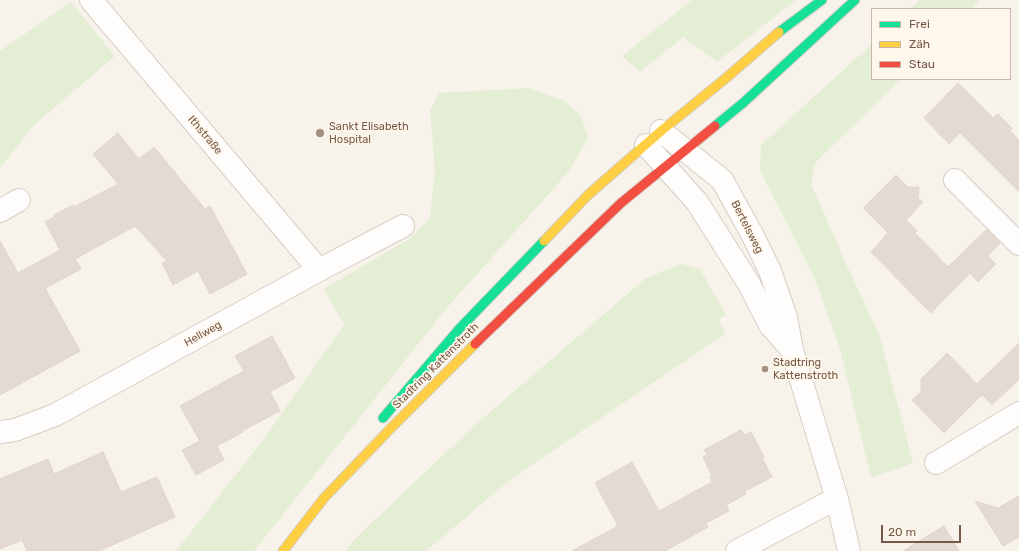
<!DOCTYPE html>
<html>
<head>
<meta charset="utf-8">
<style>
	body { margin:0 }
	#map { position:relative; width:1019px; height:551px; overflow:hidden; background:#f7f2ea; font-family:Rubik,sans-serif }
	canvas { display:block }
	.legend { position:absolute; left:871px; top:8px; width:140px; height:72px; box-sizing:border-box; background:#fff7eb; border:1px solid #c9b8aa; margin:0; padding:5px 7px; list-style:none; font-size:12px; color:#775948 }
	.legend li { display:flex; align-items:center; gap:8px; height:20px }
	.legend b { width:20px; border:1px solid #c9b8aa }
	.scale { position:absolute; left:881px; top:525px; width:80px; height:18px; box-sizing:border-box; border:2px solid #775948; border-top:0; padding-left:5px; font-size:12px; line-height:14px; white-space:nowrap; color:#775948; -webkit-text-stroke:3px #fff7eb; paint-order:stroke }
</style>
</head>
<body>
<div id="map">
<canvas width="1019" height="551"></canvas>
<ul class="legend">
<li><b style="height:5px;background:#16e098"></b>Frei</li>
<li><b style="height:5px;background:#ffcf43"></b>Zäh</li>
<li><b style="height:5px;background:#f24e42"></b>Stau</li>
</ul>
<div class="scale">20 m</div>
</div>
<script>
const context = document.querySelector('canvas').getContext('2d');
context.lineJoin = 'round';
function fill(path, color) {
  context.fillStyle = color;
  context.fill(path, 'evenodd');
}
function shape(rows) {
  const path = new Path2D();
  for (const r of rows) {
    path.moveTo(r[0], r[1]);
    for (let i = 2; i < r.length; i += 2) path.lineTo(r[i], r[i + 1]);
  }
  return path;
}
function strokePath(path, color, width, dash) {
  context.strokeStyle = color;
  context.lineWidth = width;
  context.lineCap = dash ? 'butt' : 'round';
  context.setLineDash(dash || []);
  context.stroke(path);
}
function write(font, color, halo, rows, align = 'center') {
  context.font = font + ' Rubik,sans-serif';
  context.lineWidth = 3.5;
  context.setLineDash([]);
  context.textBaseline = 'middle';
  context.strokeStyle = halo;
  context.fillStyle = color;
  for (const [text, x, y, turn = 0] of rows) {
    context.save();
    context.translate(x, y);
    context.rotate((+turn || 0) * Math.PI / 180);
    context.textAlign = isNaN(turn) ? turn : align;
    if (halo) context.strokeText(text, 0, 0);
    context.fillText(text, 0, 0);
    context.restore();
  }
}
const green = shape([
	[692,0,796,0,717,62,683,37,640,72,622,56],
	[919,0,979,0,971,9,910,9],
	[71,2,115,56,34,125,0,168,0,51],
	[872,44,872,79,901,79,815,163,811,184,847,266,879,334,913,463,871,478,840,349,815,279,760,170,761,145],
	[528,88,565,101,581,116,588,138,569,171,445,310,254,551,176,551,263,440,344,325,324,289,412,237,430,218,435,171,430,110,439,93],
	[681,264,700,269,726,315,719,319,725,334,511,479,426,551,345,551,360,534,475,425,646,278]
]);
const building = shape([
	[958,83,993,118,998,114,1012,128,1010,131,1019,140,1019,192,960,133,949,144,924,118,958,83],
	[118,133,139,159,154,147,205,209,210,206,247,274,210,294,198,271,173,285,162,263,167,261,135,226,75,259,81,269,45,288,80,351,0,395,0,241,18,273,60,250,45,222,55,217,54,215,73,205,74,207,118,184,93,154,118,133],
	[896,175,908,187,919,187,918,198,923,202,906,220,917,231,915,233,948,267,987,229,1000,243,988,256,996,264,978,282,970,273,931,313,871,252,884,238,883,238,888,233,863,208,896,175],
	[272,336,295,378,270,392,280,411,242,431,243,432,217,446,224,460,196,475,182,450,200,441,180,406,244,371,235,356,272,336],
	[1019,343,1019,379,992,405,982,395,944,433,912,400,921,392,921,379,947,353,977,384,1019,343],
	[741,430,744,435,751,432,764,457,762,458,772,477,745,491,746,494,726,505,729,511,706,523,708,527,665,551,572,551,618,526,595,483,632,462,659,511,712,482,710,477,712,476,703,457,707,455,704,450,741,430],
	[103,452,121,492,157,477,175,517,99,551,27,551,22,540,0,549,0,479,48,459,54,474,103,452],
	[1019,496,1019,537,1003,546,975,501,998,508,1019,496],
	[944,526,959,551,903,551,944,526]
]);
const street = shape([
	[91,0,319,270],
	[661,131,722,180,753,236,770,271,786,317,792,350,837,499,849,551],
	[646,145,697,202,749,284,770,325,792,350],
	[955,180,1019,244],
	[0,211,19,200],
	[0,432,15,430,55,415,319,270,403,226],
	[936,463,1019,413],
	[737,551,824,505,837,499]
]);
const fast = shape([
	[779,32,822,0],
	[715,126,743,103,855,0],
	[383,418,460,328,544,241]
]);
const slow = shape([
	[544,241,588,195,661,131,726,78,779,32],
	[283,551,324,498,391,428,475,344]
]);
const jam = shape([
	[475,344,621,203,715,126]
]);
const markers = [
	[320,133,5,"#a48f81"],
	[765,369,4,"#a48f81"]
];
const poiNames = [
	["Sankt Elisabeth",329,127],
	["Hospital",329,140],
	["Stadtring",773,363],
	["Kattenstroth",773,376]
];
const streetNames = [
	["Ithstraße",205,135,50],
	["Bertelsweg",747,227,63],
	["Hellweg",203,334,-29],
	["Stadtring Kattenstroth",436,366,-45]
];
fill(green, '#e3eed4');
fill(building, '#e4dad2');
strokePath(building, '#e0d5cc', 1);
strokePath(street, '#d6cec6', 24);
strokePath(fast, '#d6cec6', 11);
strokePath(slow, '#d6cec6', 11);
strokePath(jam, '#d6cec6', 11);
strokePath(street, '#fefdfc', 22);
strokePath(fast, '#16e098', 9);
strokePath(slow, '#ffcf43', 9);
strokePath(jam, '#f24e42', 9);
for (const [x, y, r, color] of markers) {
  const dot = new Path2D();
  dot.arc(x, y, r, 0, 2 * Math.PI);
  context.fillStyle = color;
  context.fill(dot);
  strokePath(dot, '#fff7eb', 1.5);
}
write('11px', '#775948', '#fff7eb', poiNames, 'left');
write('11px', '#775948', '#fff7eb', streetNames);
</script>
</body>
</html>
